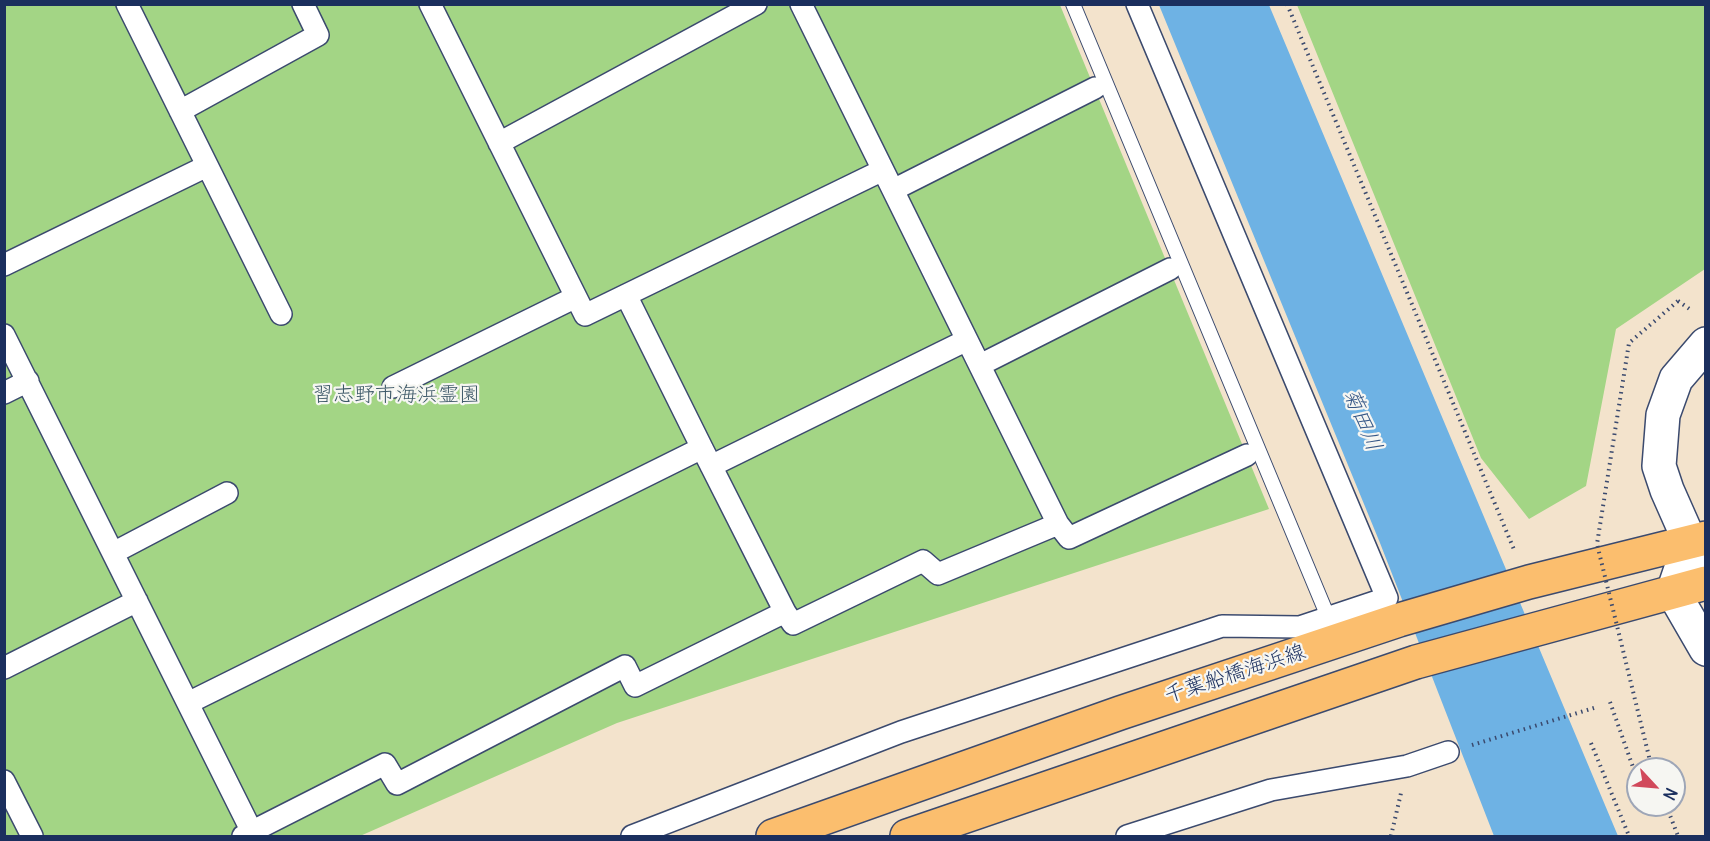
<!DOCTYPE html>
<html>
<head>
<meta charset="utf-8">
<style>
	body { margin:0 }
	#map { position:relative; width:1710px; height:841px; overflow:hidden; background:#f3e3cc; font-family:Delius,sans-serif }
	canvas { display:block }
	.frame { position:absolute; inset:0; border:6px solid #1b2f5e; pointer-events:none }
	.north { position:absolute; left:1626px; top:757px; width:60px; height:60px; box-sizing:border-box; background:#f6f6f2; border:2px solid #9ea6b7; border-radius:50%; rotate:116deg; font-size:16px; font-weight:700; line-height:24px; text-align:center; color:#1b2f5e }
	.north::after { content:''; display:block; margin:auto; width:21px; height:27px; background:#d1495b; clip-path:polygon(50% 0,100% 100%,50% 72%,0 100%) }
</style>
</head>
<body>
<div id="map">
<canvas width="1710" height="841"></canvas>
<div class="frame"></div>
<div class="north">N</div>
</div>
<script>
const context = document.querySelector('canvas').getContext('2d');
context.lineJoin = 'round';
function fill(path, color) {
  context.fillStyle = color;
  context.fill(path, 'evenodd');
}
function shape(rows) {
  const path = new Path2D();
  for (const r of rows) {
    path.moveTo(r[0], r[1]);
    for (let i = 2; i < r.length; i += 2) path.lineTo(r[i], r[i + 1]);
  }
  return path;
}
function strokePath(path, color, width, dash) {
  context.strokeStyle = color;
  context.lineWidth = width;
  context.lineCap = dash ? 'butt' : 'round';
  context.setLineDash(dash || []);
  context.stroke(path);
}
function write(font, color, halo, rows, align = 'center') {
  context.font = font + ' Delius,"Klee One",sans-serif';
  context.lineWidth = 4.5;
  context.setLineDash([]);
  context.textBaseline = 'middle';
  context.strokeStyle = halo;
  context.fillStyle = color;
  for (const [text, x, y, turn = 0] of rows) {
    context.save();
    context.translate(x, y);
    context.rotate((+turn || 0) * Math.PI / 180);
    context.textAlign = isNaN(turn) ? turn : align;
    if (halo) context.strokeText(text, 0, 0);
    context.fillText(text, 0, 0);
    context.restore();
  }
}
const green = shape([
	[5,5,1060,5,1269,509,617,723,360,836,5,836],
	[1297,5,1705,5,1705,269,1616,329,1586,486,1529,519,1481,458]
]);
const water = shape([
	[1159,5,1269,5,1618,836,1494,836,1380,543]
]);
const path = shape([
	[1287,4,1515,552],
	[1678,301,1691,310],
	[1610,702,1634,770,1650,765],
	[1591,743,1629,836],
	[1472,745,1594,708],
	[1666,805,1678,836],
	[1391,836,1401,793]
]);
const service = shape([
	[1073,4,1331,624]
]);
const pedestrian = shape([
	[127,4,281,314],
	[430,4,585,315,883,170],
	[801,4,1058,524],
	[180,111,318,35,303,4],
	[499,143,756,4],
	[893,190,1095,88],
	[4,265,207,166],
	[626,295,702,448,785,612],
	[4,335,252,832],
	[980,365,1170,269],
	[393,387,576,297],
	[4,393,28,381],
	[711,466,967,340],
	[113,553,227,493],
	[4,668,137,601],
	[188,703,702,448],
	[4,781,32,836],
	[243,836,385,764,397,784,625,666,635,686,785,612,793,624,923,561,938,574,1058,524,1069,538,1247,455],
	[632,836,901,732,1222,626,1300,627,1387,598,1137,4],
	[1127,836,1271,790,1407,766,1448,752]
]);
const tertiary = shape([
	[1706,344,1676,379,1663,415,1659,466,1667,490,1690,542,1706,560],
	[1690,542,1673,592,1706,649]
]);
const primary = shape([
	[773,836,1120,713,1399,620,1529,582,1706,538],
	[907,836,1416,662,1706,583]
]);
const pathBridge = shape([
	[1652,769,1597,544,1629,343,1678,301]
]);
const parkNames = [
	["習志野市海浜霊園",396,395]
];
const streetNames = [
	["千葉船橋海浜線",1235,674,-18]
];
const waterNames = [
	["菊田川",1362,420,67]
];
fill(green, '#a3d585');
fill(water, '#6eb2e4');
strokePath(service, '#3b4a6e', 16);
strokePath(pedestrian, '#3b4a6e', 24);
strokePath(tertiary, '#3b4a6e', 36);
strokePath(primary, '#3b4a6e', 36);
strokePath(path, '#3b4a6e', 4, [1.5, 4.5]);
strokePath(service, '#fff', 14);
strokePath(pedestrian, '#fff', 21);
strokePath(tertiary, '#fff', 33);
strokePath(primary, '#fbbe6e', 33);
strokePath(pathBridge, '#3b4a6e', 4, [1.5, 4.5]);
write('21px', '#3d5868', '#f6f6f2', parkNames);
write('21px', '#1b2f5e', '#f6f6f2', streetNames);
write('italic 22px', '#345686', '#f6f6f2', waterNames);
</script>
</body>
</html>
